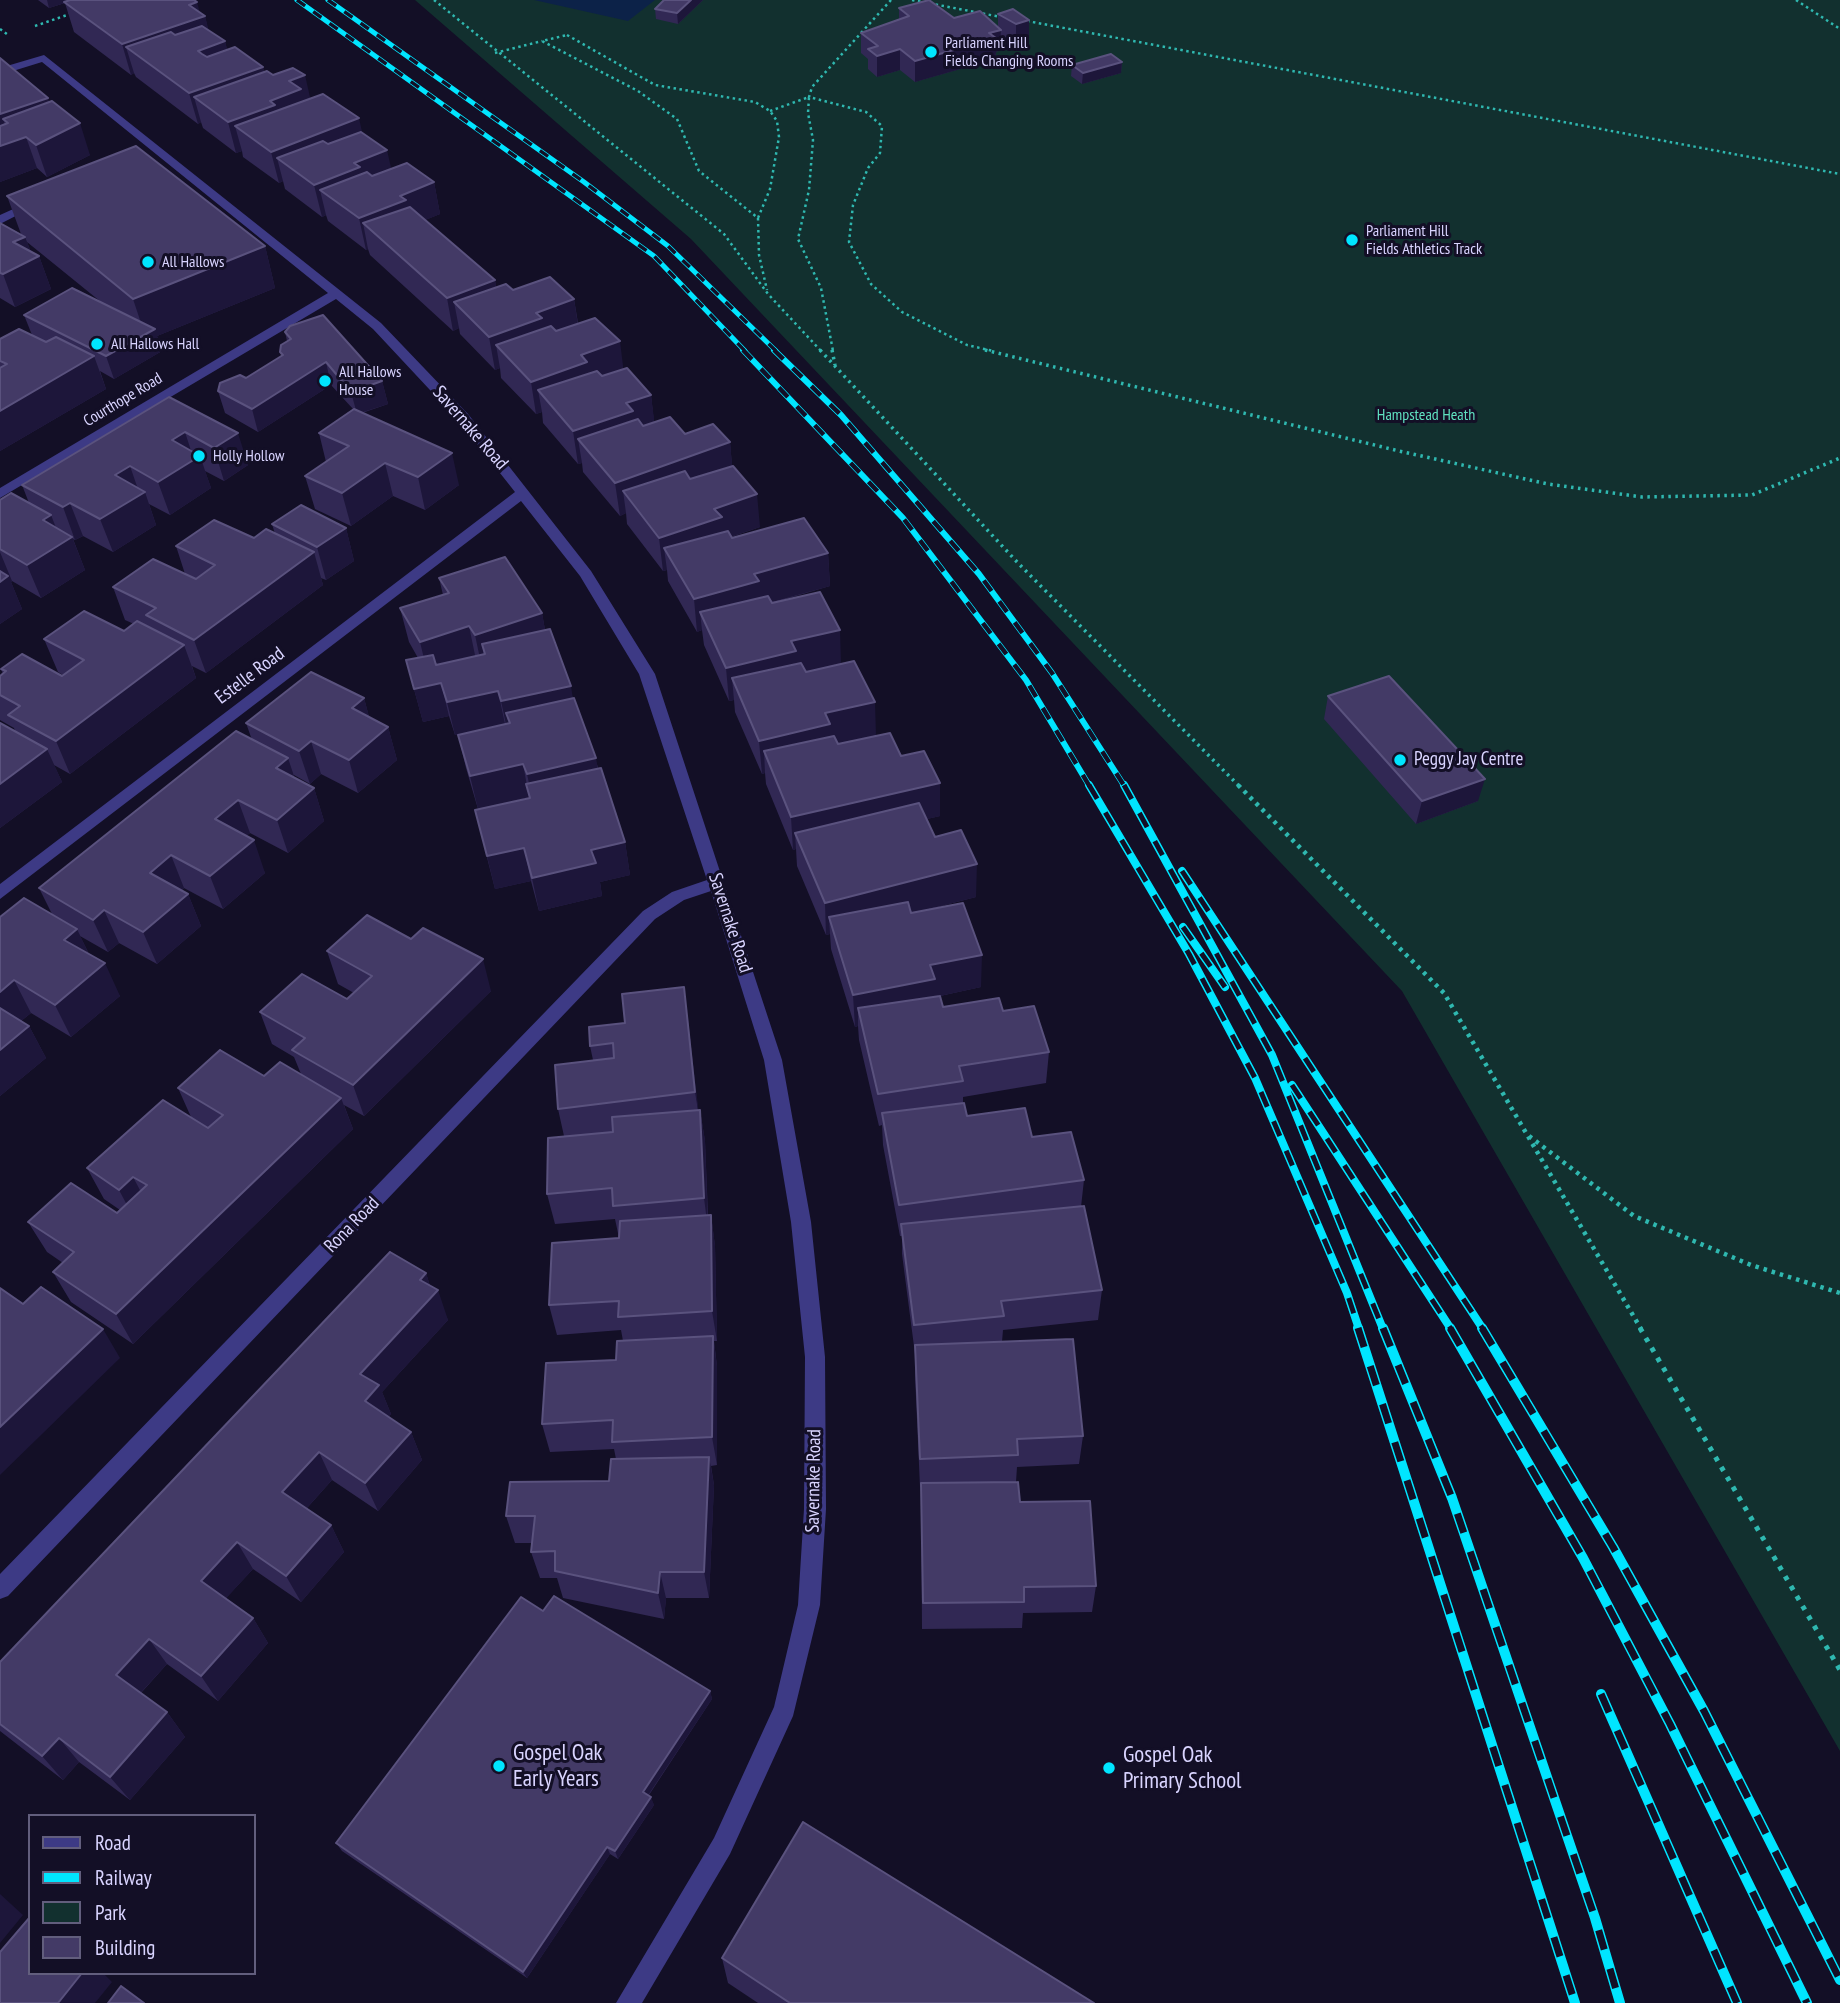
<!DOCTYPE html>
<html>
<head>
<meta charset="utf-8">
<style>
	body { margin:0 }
	#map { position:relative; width:1840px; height:2003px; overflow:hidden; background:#130f26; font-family:"PT Sans Narrow",sans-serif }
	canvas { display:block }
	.legend { position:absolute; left:28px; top:1814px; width:228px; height:161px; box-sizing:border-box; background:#130f26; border:2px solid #625e7d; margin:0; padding:9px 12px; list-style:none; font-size:21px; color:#d9d4ff }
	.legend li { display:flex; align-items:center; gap:14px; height:35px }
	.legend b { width:35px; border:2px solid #625e7d }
</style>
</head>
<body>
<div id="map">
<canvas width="1840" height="2003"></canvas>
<ul class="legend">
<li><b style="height:9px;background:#3d3a85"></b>Road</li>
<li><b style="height:9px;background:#00e5ff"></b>Railway</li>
<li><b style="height:19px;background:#12302f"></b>Park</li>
<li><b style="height:19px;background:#433a66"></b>Building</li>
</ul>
</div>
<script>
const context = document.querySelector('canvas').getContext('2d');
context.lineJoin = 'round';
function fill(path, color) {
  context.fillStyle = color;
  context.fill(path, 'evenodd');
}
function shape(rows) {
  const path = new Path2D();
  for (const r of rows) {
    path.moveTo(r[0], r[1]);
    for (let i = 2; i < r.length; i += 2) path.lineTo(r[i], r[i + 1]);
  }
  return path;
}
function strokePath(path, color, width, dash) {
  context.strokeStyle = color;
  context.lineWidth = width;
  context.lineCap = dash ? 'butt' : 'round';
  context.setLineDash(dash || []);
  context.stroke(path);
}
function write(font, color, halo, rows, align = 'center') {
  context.font = font + ' "PT Sans Narrow",sans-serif';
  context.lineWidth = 6;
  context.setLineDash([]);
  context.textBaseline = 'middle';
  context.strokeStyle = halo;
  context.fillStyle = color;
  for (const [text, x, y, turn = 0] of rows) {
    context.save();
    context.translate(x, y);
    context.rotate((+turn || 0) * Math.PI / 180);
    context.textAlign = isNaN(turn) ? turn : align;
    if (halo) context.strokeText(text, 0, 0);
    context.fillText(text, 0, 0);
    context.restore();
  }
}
const green = shape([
	[415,0,1840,0,1840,1751,1402,991,691,239]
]);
const water = shape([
	[534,0,655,0,628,21]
]);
const pathFar3 = shape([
	[434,0,724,234,768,294,821,351],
	[891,0,812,87,809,97,866,112,882,126,880,153,868,168,853,205,849,242,871,284,902,312,967,345,993,351],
	[912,0,1001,17],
	[1796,0,1840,29],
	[1027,21,1840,174],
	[35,26,73,13],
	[0,29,8,35],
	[567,35,655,85,755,102,770,111,777,121,779,137,770,189,758,218,699,171,677,119,638,91,542,41,567,35],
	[495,53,542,41],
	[770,111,809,97,808,113,813,140,809,190,798,239,821,288,833,351],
	[758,218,759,255,767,290]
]);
const pathFar2 = shape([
	[820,350,1018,563,1240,787],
	[832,350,835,365],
	[985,350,1399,451,1548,484,1642,497,1752,495,1840,458]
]);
const pathFar1 = shape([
	[1238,785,1444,993,1641,1329],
	[1529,1136,1634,1216,1751,1265,1840,1293]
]);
const path = shape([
	[1640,1328,1840,1670]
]);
const street = shape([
	[44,55,381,323,468,414,591,571,655,674,782,1060,811,1222,825,1357,826,1509,820,1605,793,1716,730,1854,642,2003,616,2003,714,1838,774,1707,798,1605,804,1509,805,1357,791,1222,764,1060,711,891,684,900,655,919,8,1596,0,1599,0,1574,643,911,672,892,707,880,639,674,580,576,521,501,0,899,0,884,515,492,458,420,373,329,336,299,0,498,0,488,328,293,42,62,0,75,0,68,44,55],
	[31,201,41,203,0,224,0,215,31,201]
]);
const railFar3 = shape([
	[297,0,654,256,745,351],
	[328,0,584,182,668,246,776,351]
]);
const railFar2 = shape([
	[743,350,903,518,1026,680,1090,787],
	[774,350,841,415,979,574,1052,673,1125,787]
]);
const railFar1 = shape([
	[1089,785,1189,954,1255,1078,1347,1293,1359,1329],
	[1124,785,1272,1055,1383,1329],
	[1182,871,1483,1329],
	[1183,927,1225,987],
	[1292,1085,1451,1329]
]);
const rail = shape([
	[1358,1328,1575,2003],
	[1383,1328,1452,1498,1595,1918,1620,2003],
	[1450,1328,1583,1558,1670,1724,1807,2003],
	[1482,1328,1613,1547,1704,1711,1840,1980],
	[1601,1694,1737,2003]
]);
const wall = shape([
	[38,0,194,0,200,13,205,16,208,30,225,41,227,50,263,67,264,72,310,99,363,133,391,169,434,182,440,214,425,220,495,280,496,287,574,299,578,323,624,369,651,395,654,422,685,434,730,442,732,466,760,527,731,537,732,538,828,553,830,586,772,603,841,663,806,672,876,735,901,756,940,816,927,819,935,837,976,897,914,913,981,987,940,996,943,1007,1003,1011,1049,1052,1046,1083,963,1097,963,1103,967,1116,1032,1137,1084,1180,1081,1207,1102,1290,1098,1320,1003,1330,1002,1342,1083,1436,1079,1464,1017,1467,1016,1482,1020,1502,1096,1586,1092,1612,1023,1613,1022,1628,922,1629,921,1487,920,1487,915,1375,915,1354,902,1254,902,1236,900,1236,883,1145,882,1125,879,1126,859,1040,858,1026,855,1027,831,949,830,934,826,935,797,866,796,849,793,850,766,784,765,773,762,774,735,712,734,700,729,701,704,645,702,630,697,632,668,581,667,570,663,571,627,524,626,513,620,516,583,472,582,463,578,464,543,423,542,412,536,414,501,378,500,368,495,370,460,334,459,328,453,331,370,255,368,249,366,250,328,221,326,215,322,217,285,189,283,181,279,183,243,157,242,151,236,153,203,128,201,122,198,124,136,77,134,73,131,75,74,32,65,3,49,8],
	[664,0,703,0,678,24,656,19,655,9],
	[899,8,998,27,998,14,1029,20,1029,41,1016,45,1001,36,1000,50,996,52,995,59,915,82,900,70,877,77,868,69,868,59,861,53,861,33,899,19],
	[0,58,50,102,90,155,47,177,37,168,0,182],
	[1122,62,1121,73,1082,84,1071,76,1072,65],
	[7,196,265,246,275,288,157,336,162,351,114,379,100,371,106,389,0,451,0,339,32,335,24,315,101,302,27,242,31,252,39,256,51,289,15,307,0,298,0,223,21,234],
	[285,332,382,381,388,404,362,413,459,485,425,510,393,496,351,526,315,509,305,476,326,462,319,433,353,409,331,385,258,432,225,413,218,391,246,378,281,356,280,352,287,341],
	[169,397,248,465,224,481,205,471,211,488,170,515,149,504,156,525,113,552,83,536,75,540,73,539,85,570,41,598,12,581,11,582,22,609,0,624,0,500,29,503,22,485],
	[272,524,346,528,354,561,326,580,321,578,323,585,206,673,192,666,196,678,70,774,54,765,62,782,0,828,0,723,15,731,14,728,0,720,0,676,3,674,1,669,62,676,63,675,58,672,44,639,124,631,134,624,125,620,113,587,185,574,176,546,254,538,275,534],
	[439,578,542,613,545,630,573,698,625,842,630,875,600,882,602,896,539,911,531,881,495,889,475,810,529,798,529,797,478,809,466,768,458,735,505,724,455,735,449,716,423,722,406,660,418,658,409,642,400,608,443,595],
	[1328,696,1478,801,1416,824,1324,719],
	[364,698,369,717,388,727,397,760,358,793,321,774,310,784,294,775,294,778,314,788,324,821,288,853,250,833,246,836,265,873,223,909,184,888,182,890,188,894,201,926,157,964,119,943,108,952,80,936,89,954,120,996,71,1037,31,1013,21,1021,29,1026,46,1058,0,1096,0,917,52,914,39,888,252,740,246,723],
	[327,951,491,991,364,1116,344,1105,353,1129,133,1344,71,1302,53,1272,63,1263,47,1252,28,1222,117,1213,120,1210,104,1199,87,1168,191,1117,178,1088,264,1076,301,1074,294,1057,272,1044,260,1012,347,999,354,993,338,984],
	[688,1020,698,1110,700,1110,705,1141,708,1215,711,1215,715,1246,717,1341,714,1341,717,1366,717,1465,711,1466,714,1485,709,1598,666,1598,664,1619,563,1598,557,1578,540,1578,531,1552,532,1543,515,1543,506,1516,609,1481,616,1459,614,1449,550,1452,542,1424,616,1360,623,1341,621,1330,557,1335,549,1305,619,1238,615,1219,555,1224,547,1194,564,1136,558,1109,593,1060,590,1046],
	[426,1273,430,1286,448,1320,382,1392,391,1414,388,1417,411,1432,422,1460,378,1511,332,1480,307,1508,331,1525,344,1552,301,1602,253,1569,226,1598,253,1618,268,1643,218,1701,167,1664,141,1693,167,1712,185,1737,130,1800,79,1762,63,1780,0,1731,0,1662],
	[543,1611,710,1691,712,1699,649,1795,654,1805,618,1859,610,1854,527,1978,342,1851,336,1843],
	[722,1958,1094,2003,758,2003,728,1983]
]);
const shadedWall = shape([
	[47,0,74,0,49,8],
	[691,0,703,0,678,24,677,13],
	[197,2,201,17,205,16,213,46,225,41,233,72,126,47,134,73,131,75,122,44,189,5],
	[1029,20,1029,41,1016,45,1016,24],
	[1001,30,1000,50,996,52,995,59,915,82,915,61],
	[900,49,900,70,877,77,877,56],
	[1122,62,1121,73,1082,84,1083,73],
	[263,67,271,97,194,97,201,122,198,124,189,93],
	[305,75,312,106,235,126,242,151,236,153,228,122,270,101,289,81],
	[48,98,59,129,26,137,37,168,0,182,0,114],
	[3,119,8,123,11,142],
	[359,118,366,150,277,158,283,181,279,183,271,152],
	[80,123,90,155,47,177,36,145],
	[387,150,394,181,320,190,326,215,322,217,314,185,354,163],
	[434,182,440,214,411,226,363,223,368,249,366,250,359,218,400,196],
	[25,237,34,259,39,256,51,289,15,307,3,274,13,242],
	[265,246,275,288,157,336,162,351,114,379,106,356,145,335,133,299],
	[495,280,501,312,454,302,459,328,453,331,447,298],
	[574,299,579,332,496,345,500,368,495,370,489,337,536,313],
	[620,341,624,374,538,390,542,412,536,414,531,382,581,355],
	[94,356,106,389,0,451,0,411],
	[326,362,331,385,258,432,252,409],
	[382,381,388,404,357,414,351,392],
	[651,395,655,427,578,439,582,463,578,464,573,431,626,403],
	[185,432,194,460,200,456,211,488,170,515,158,482,172,440],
	[238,433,248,465,224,481,214,448],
	[730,442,733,475,623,491,626,513,620,516,615,483],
	[452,453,459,485,425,510,418,477],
	[385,463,393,496,351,526,342,493],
	[130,466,140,495,145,492,156,525,113,552,100,519,115,475],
	[757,494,760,527,724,539,664,548,667,570,663,571,659,538,714,509],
	[70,503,83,536,75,540,63,507],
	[51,515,62,543,72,537,85,570,41,598,27,565,43,520],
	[346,528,354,561,326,580,317,547],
	[0,552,12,581,11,582,22,609,0,624],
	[314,552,323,585,206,673,194,640],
	[828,553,830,586,761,605,700,612,702,630,697,632,694,599,754,574],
	[542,613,548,647,485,654,482,644,486,667,482,668,475,635],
	[469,626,476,660,428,675,420,642],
	[840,630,841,663,797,674,732,678,734,700,729,701,726,668,791,641],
	[184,645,196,678,70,774,56,741],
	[441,683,449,716,423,722,414,689],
	[571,686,576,719,510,723,506,713,511,734,508,734,501,701],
	[498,691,505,724,455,735,447,702],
	[364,698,373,731,352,708],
	[875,702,876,735,772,771,764,751,765,773,762,774,759,741,825,713],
	[388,727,397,760,358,793,349,760],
	[311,741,321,774,310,784,299,751],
	[47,749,62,782,0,828,0,784],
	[288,758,299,791,276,768],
	[596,758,602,791,534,807,527,774],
	[523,764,529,797,478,809,470,776],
	[1485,779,1478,801,1416,824,1422,801],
	[940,783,940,816,802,848,795,833,796,849,793,850,791,817],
	[314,788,324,821,288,853,277,820],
	[238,800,250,833,227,852,215,819],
	[254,840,265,873,223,909,210,876],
	[625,842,630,875,600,882,602,896,539,911,532,878,591,850],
	[524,848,531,881,495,889,487,856],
	[171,855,184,888,163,905,150,873],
	[977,864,976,897,834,933,829,917,830,934,826,935,825,903],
	[188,894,201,926,157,964,143,932],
	[104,910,119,943,108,952,93,920],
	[77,929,92,961,64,940],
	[982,955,981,987,935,997,858,1008,858,1026,855,1027,853,995,930,965],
	[483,959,491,991,364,1116,353,1085],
	[105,963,120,996,71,1037,55,1005],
	[14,980,31,1013,6,1033,0,1023,0,992],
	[684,987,688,1020,700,1123,695,1092],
	[29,1026,46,1058,0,1096,0,1050],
	[341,1098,353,1129,133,1344,116,1314],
	[700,1110,705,1141,708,1229,704,1198],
	[133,1177,149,1207,135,1220,119,1190],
	[711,1215,715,1246,717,1341,712,1311],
	[426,1273,433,1295,438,1290,448,1320,382,1392,391,1414,377,1430,365,1401,360,1374,420,1280],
	[103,1329,120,1358,0,1475,0,1427],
	[713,1336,717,1366,717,1465,712,1437],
	[411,1432,422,1460,378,1511,365,1483],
	[319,1452,332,1480,297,1519,282,1492],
	[709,1457,714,1485,709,1598,704,1572],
	[331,1525,344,1552,301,1602,286,1576],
	[237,1542,253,1569,218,1607,201,1581],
	[660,1572,666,1598,664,1619,658,1593],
	[253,1618,268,1643,218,1701,201,1676],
	[149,1639,167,1664,135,1699,116,1675],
	[710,1691,712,1699,645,1800,643,1792],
	[167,1712,185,1737,130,1800,110,1777],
	[59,1738,79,1762,63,1780,42,1756],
	[651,1797,654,1805,618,1859,615,1851],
	[607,1847,610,1854,527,1978,523,1972],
	[0,1894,23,1915,0,1943],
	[82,1973,103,1973,112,1982,95,2003,58,2003]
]);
const building = shape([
	[70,0,194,0,197,2,189,5,205,16,122,44,64,2,70,0],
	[664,0,691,0,677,13,655,9,664,0],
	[929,0,954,18,980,11,1001,30,989,33,996,38,915,61,900,49,877,56,868,49,878,46,861,33,909,16,899,8,929,0],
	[1013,9,1029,20,1016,24,998,14,1013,9],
	[202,26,225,41,198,51,202,54,207,57,235,47,263,67,189,93,126,47,171,32,175,35,202,26],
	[1111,54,1122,62,1083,73,1072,65,1111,54],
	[0,58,48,98,0,114,0,58],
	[293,68,305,75,289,81,301,89,270,101,275,105,228,122,194,97,267,71,273,75,293,68],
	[323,94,359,118,271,152,235,126,323,94],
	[52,101,80,123,36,145,26,137,0,146,0,126,8,123,3,119,52,101],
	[361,132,387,150,354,163,360,167,314,185,277,158,323,141,328,144,361,132],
	[136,146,265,246,133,299,7,196,136,146],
	[407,163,434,182,400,196,406,200,359,218,320,190,367,172,372,176,407,163],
	[410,207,495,280,447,298,363,223,410,207],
	[0,223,25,237,13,242,39,256,3,274,0,273,0,223],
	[550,277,574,299,536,313,542,318,489,337,454,302,506,284,513,290,550,277],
	[72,288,155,329,106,356,24,315,72,288],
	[323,315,382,381,351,392,326,362,252,409,218,391,220,383,240,375,246,378,283,355,280,352,281,345,291,339,285,332,290,326,323,315],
	[595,318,620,341,581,355,587,362,531,382,496,345,551,326,556,331,595,318],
	[19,329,46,342,56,337,94,356,0,411,0,368,7,364,0,361,0,339,19,329],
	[627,368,651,395,626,403,633,411,573,431,538,390,597,371,602,376,627,368],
	[169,397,238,433,214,448,185,432,172,440,200,456,158,482,130,466,115,475,145,492,100,519,70,503,63,507,22,485,169,397],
	[354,409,452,453,418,477,385,463,342,493,305,476,349,446,319,433,354,409],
	[670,417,685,434,713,424,730,442,615,483,578,439,638,419,643,426,670,417],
	[733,466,757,494,714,509,722,517,659,538,623,491,685,471,690,479,733,466],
	[11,493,51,515,43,520,72,537,27,565,0,549,0,500,11,493],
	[301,505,346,528,317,547,272,524,301,505],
	[804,518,828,553,754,574,759,581,694,599,664,548,728,531,732,538,804,518],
	[214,520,254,538,266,529,314,552,194,640,146,615,156,608,113,587,153,559,196,579,215,565,176,546,214,520],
	[505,557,542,613,475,635,469,626,420,642,400,608,449,593,439,578,505,557],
	[0,571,8,576,0,582,0,571],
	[820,592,840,630,791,641,796,651,726,668,700,612,768,596,772,603,820,592],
	[84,611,124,631,137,621,184,645,56,741,8,715,20,706,0,695,0,676,6,671,1,669,22,654,62,676,84,660,44,639,84,611],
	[550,629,571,686,501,701,498,691,447,702,441,683,414,689,406,660,433,655,436,665,485,654,482,644,550,629],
	[854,661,875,702,825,713,830,724,759,741,732,678,801,663,806,672,854,661],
	[311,672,364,698,352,708,388,727,349,760,311,741,299,751,246,723,311,672],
	[1389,676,1485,779,1422,801,1328,696,1389,676],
	[574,698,596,758,527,774,523,764,470,776,458,735,510,723,506,713,574,698],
	[0,723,47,749,0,784,0,723],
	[236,731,288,758,276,768,314,788,277,820,238,800,215,819,254,840,210,876,171,855,150,873,188,894,143,932,104,910,93,920,39,888,236,731],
	[890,733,901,756,924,751,940,783,791,817,764,751,834,736,838,744,890,733],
	[601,768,625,842,591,850,596,863,532,878,524,848,487,856,475,810,530,798,526,784,601,768],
	[919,803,935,837,961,830,977,864,825,903,795,833,919,803],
	[24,898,77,929,64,940,105,963,55,1005,14,980,0,992,0,917,24,898],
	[908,902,911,913,963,903,982,955,930,965,935,979,853,995,829,917,908,902],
	[367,915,411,939,423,928,483,959,353,1085,292,1050,305,1038,260,1012,302,974,347,999,372,976,327,951,367,915],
	[684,987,695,1092,558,1109,555,1065,614,1058,613,1043,590,1046,589,1027,625,1023,622,994,684,987],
	[940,996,943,1007,999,998,1003,1011,1034,1006,1049,1052,959,1066,963,1081,878,1094,858,1008,940,996],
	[0,1008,29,1026,0,1050,0,1008],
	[220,1050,264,1076,280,1062,341,1098,116,1314,53,1272,74,1252,28,1222,71,1183,117,1213,147,1185,133,1177,119,1190,87,1168,163,1100,208,1128,223,1115,178,1088,220,1050],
	[964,1103,967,1116,1025,1108,1032,1137,1071,1132,1084,1180,899,1205,882,1113,964,1103],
	[700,1110,704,1198,613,1206,612,1188,547,1194,548,1138,613,1132,612,1117,700,1110],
	[1084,1206,1102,1290,1001,1301,1004,1316,914,1325,901,1224,1084,1206],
	[711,1215,712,1311,618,1317,619,1301,549,1305,552,1243,619,1238,620,1221,711,1215],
	[390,1252,426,1273,420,1280,438,1290,360,1374,379,1385,365,1401,411,1432,365,1483,319,1452,282,1492,331,1525,286,1576,237,1542,201,1581,253,1618,201,1676,149,1639,116,1675,167,1712,110,1777,59,1738,42,1756,0,1724,0,1662,390,1252],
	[41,1287,103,1329,0,1427,0,1288,23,1304,41,1287],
	[713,1336,712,1437,612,1442,613,1420,542,1424,546,1363,616,1360,617,1341,713,1336],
	[1073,1339,1083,1436,1017,1439,1018,1455,920,1459,915,1345,1073,1339],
	[709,1457,704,1572,660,1572,658,1593,555,1571,555,1551,531,1552,535,1516,506,1516,510,1482,609,1481,611,1459,709,1457],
	[1018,1482,1020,1502,1090,1501,1096,1586,1024,1587,1024,1602,923,1603,921,1483,1018,1482],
	[554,1596,710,1691,643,1792,651,1797,615,1851,607,1847,523,1972,336,1843,521,1597,543,1611,554,1596],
	[803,1822,1094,2003,790,2003,722,1958,803,1822],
	[30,1917,30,1973,82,1973,58,2003,0,2003,0,1952,30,1917],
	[121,1986,144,2003,108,2003,121,1986]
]);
const markers = [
	[931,52,7,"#00e5ff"],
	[1352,240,7,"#00e5ff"],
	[148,262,7,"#00e5ff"],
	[97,344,7,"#00e5ff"],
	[325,381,7,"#00e5ff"],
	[199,456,7,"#00e5ff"],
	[1400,760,7,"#00e5ff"],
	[499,1766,7,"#00e5ff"],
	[1109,1768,7,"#00e5ff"]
];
const farPoinames = [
	["Parliament Hill",945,43],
	["Fields Changing Rooms",945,61],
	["Parliament Hill",1366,231],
	["Fields Athletics Track",1366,249],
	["All Hallows",162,262],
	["All Hallows Hall",111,344],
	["All Hallows",339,372],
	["House",339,390],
	["Holly Hollow",213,456]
];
const farStreetnames = [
	["Courthope Road",123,400,-31]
];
const farParknames = [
	["Hampstead Heath",1426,415]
];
const streetNames = [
	["Savernake Road",470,428,49],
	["Estelle Road",250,676,-37],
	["Savernake Road",730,923,72],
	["Rona Road",352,1225,-46],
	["Savernake Road",814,1481,-89]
];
const poiNames = [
	["Peggy Jay Centre",1414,760]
];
const nearPoinames = [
	["Gospel Oak",513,1753],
	["Early Years",513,1779],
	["Gospel Oak",1123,1755],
	["Primary School",1123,1781]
];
fill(green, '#12302f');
fill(water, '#0c2248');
strokePath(pathFar3, '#2fb8b0', 2.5, [2.5, 3.5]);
strokePath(pathFar2, '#2fb8b0', 3.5, [2.5, 4.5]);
strokePath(pathFar1, '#2fb8b0', 4.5, [3.5, 5]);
strokePath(path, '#2fb8b0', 5, [4.5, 7]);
fill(street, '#3d3a85');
strokePath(railFar3, '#00e5ff', 5);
strokePath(railFar2, '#00e5ff', 6);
strokePath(railFar1, '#00e5ff', 8);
strokePath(rail, '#00e5ff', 10);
strokePath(railFar3, '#130f26', 3.5, [10]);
strokePath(railFar2, '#130f26', 4.5, [13]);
strokePath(railFar1, '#130f26', 5, [16]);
strokePath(rail, '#130f26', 7, [20]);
fill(wall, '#312854');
fill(shadedWall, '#1d163a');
fill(building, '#433a66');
strokePath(building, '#5a527e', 2);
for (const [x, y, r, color] of markers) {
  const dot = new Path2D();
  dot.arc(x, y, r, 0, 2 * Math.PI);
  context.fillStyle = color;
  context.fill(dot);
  strokePath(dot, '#130f26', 2.5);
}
write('16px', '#d9d4ff', '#130f26', farPoinames, 'left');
write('16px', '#d9d4ff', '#130f26', farStreetnames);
write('16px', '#5fe0c0', '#130f26', farParknames);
write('19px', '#d9d4ff', '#130f26', streetNames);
write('19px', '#d9d4ff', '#130f26', poiNames, 'left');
write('23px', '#d9d4ff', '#130f26', nearPoinames, 'left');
</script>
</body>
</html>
